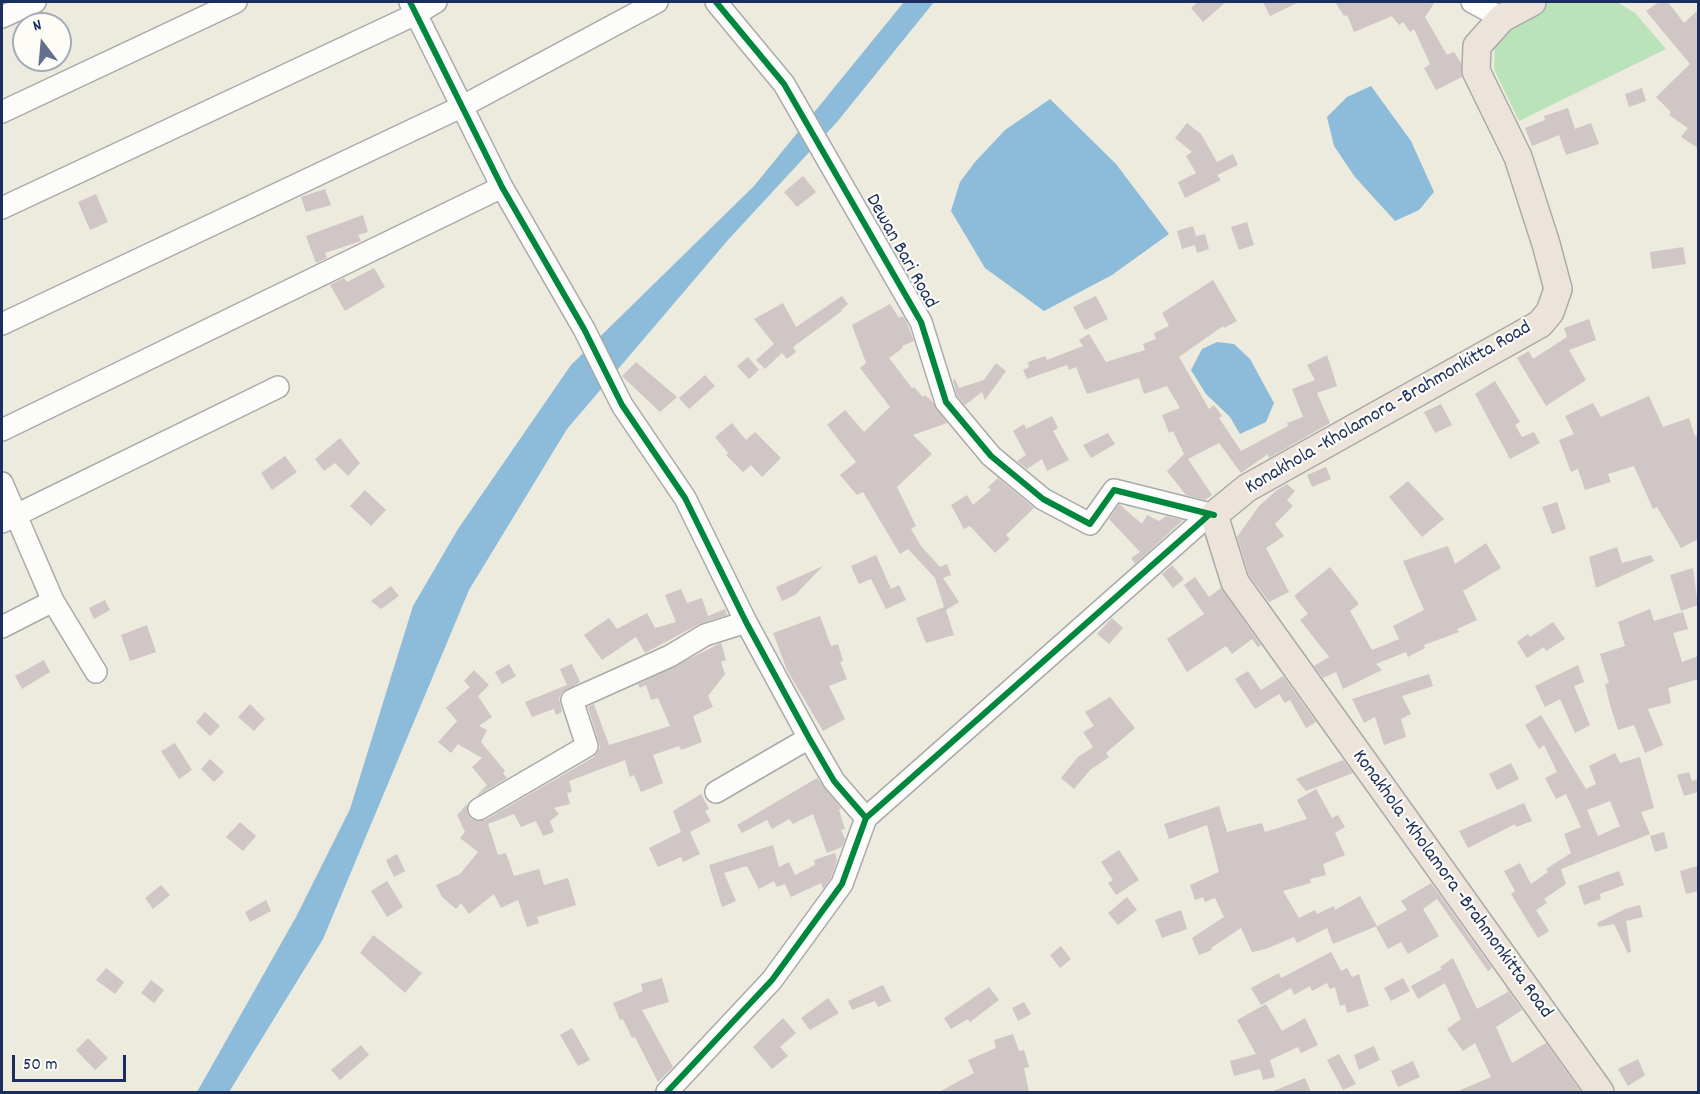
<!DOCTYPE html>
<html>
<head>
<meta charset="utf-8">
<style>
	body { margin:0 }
	#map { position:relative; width:1700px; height:1094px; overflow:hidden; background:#edeade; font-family:Dekko,sans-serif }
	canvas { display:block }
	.frame { position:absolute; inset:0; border:3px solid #1b2f5e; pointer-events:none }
	.north { position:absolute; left:12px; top:12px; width:60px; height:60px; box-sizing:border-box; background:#fdfcf7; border:2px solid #a3aaba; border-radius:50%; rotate:344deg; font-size:16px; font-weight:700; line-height:24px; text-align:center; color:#1b2f5e }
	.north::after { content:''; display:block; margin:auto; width:21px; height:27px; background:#64708b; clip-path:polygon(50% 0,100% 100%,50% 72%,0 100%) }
	.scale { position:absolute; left:12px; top:1055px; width:114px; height:27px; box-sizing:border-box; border:3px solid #1b2f5e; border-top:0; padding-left:8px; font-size:18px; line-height:21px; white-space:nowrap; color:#1b2f5e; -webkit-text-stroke:4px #fdfcf7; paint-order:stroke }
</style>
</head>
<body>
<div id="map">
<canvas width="1700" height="1094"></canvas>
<div class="frame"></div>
<div class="north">N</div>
<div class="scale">50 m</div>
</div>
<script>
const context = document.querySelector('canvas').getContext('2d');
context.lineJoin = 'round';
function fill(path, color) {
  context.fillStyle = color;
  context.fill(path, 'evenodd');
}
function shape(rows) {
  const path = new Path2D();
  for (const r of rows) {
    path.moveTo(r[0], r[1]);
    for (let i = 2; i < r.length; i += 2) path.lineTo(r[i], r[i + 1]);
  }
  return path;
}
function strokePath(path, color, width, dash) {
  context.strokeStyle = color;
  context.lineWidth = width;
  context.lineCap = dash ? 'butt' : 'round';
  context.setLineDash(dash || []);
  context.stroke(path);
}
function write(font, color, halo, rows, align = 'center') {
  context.font = font + ' Dekko,sans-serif';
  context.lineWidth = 4.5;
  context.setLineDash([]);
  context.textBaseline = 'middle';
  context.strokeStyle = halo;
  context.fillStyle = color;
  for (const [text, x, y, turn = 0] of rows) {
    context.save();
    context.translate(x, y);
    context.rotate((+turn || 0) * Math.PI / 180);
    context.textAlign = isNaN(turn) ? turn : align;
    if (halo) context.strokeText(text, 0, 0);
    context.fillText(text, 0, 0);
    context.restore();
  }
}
const green = shape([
	[1536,2,1617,2,1635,13,1666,49,1519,121,1494,69,1495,44]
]);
const water = shape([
	[904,2,934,2,837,122,728,240,567,429,469,590,323,939,229,1092,197,1092,296,917,350,809,413,606,458,529,571,365,754,186],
	[1371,86,1411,141,1434,192,1419,210,1395,221,1355,177,1334,146,1327,117,1347,97],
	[1050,99,1116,164,1169,234,1112,275,1044,311,985,268,951,211,960,182,975,162,1005,130],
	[1217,342,1234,344,1250,359,1274,403,1266,422,1240,434,1230,417,1206,394,1191,370,1202,349]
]);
const building = shape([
	[1198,2,1226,2,1203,22,1191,8],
	[1263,2,1299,2,1270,16],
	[1335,2,1435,2,1425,17,1447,55,1454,52,1461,63,1462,77,1436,90,1424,68,1430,64,1414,29,1410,32,1403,22,1399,25,1392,16,1354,32,1347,15,1344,16],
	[1659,2,1668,2,1684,23,1698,10,1698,148,1681,137,1688,128,1669,115,1671,112,1656,97,1690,64,1646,11],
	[1642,88,1646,101,1629,107,1625,94],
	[1568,108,1575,129,1591,123,1599,144,1566,155,1559,135,1532,146,1525,128,1545,120,1544,116],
	[1187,123,1201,134,1217,162,1233,154,1238,165,1217,175,1221,180,1185,198,1178,182,1196,173,1186,156,1192,152,1175,138],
	[803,176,816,192,797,207,784,192],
	[325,189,331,205,306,212,301,197],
	[96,194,108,222,90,230,78,202],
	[363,215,368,232,358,235,361,241,325,253,327,258,316,263,306,236],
	[1247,222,1254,245,1239,250,1231,227],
	[1193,226,1196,236,1205,234,1209,249,1197,253,1195,245,1182,249,1177,231],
	[1683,247,1686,264,1652,269,1650,252],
	[374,268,385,287,345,311,330,285,344,278,347,282],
	[1213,280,1237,321,1224,328,1223,326,1179,357,1209,409,1214,405,1222,416,1219,418,1241,451,1288,426,1287,423,1303,417,1292,389,1315,380,1307,365,1327,355,1337,386,1317,393,1330,423,1269,458,1268,454,1241,473,1219,443,1188,459,1212,495,1205,500,1186,495,1167,471,1184,454,1173,431,1169,433,1162,415,1180,408,1167,386,1144,394,1139,378,1087,394,1076,367,1069,370,1067,365,1027,379,1023,370,1029,367,1028,362,1045,356,1047,360,1083,346,1079,340,1089,334,1106,362,1145,350,1143,344,1156,339,1154,333,1169,326,1162,313],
	[842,296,848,304,841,310,842,311,793,347,796,352,787,359,782,353,765,369,756,360,774,344,754,319,783,303,796,327],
	[1096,296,1108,319,1085,330,1073,307],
	[890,304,899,318,902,316,905,319,914,341,902,346,903,348,889,358,912,388,914,387,923,397,925,395,932,401,947,423,913,435,932,454,897,487,916,526,911,529,921,546,940,567,947,564,951,575,943,578,959,602,946,610,954,635,926,643,916,618,944,607,935,578,908,549,900,554,863,492,857,495,840,475,856,462,827,425,845,410,864,432,890,407,860,368,866,363,852,325],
	[1589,319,1596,340,1569,350,1586,380,1546,406,1517,358,1529,351,1533,359,1567,337,1564,328],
	[748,357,759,370,749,379,737,366],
	[636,362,677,397,660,412,622,376],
	[996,363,1006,371,985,400,982,392,965,405,957,396,953,380,955,379,959,388,984,380],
	[705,375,715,386,689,409,679,398],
	[1495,381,1520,422,1515,425,1522,437,1534,432,1540,443,1510,459,1475,394],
	[1649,396,1663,427,1689,418,1695,436,1698,435,1698,539,1681,548,1657,507,1653,509,1634,466,1608,474,1611,482,1585,490,1578,469,1571,472,1559,440,1574,434,1565,416,1593,403,1601,417],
	[1441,404,1452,425,1435,433,1424,412],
	[1052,416,1058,428,1053,431,1069,460,1047,471,1042,459,1027,469,1017,461,1026,455,1013,431,1024,424,1026,429],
	[732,423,746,440,755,432,781,458,762,477,751,465,743,472,726,455,728,453,715,437],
	[1108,433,1115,444,1091,458,1083,445],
	[340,438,360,463,348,476,335,463,324,471,315,459],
	[285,456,297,472,272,490,261,473],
	[1326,467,1331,479,1312,487,1307,475],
	[998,478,1034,508,1006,535,1010,539,995,553,970,526,964,529,951,505,967,495,973,505,991,490,988,487],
	[1408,481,1444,519,1422,537,1389,497],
	[1287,484,1295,491,1287,500,1293,506,1275,524,1284,536,1266,548,1289,592,1269,602,1249,575,1237,537,1259,506,1277,490],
	[365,490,386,510,371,526,350,506],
	[1557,502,1566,529,1552,534,1542,507],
	[1119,504,1142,524,1147,515,1159,521,1166,516,1183,520,1135,564,1131,558,1140,552,1109,519],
	[1486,543,1501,568,1463,591,1477,620,1457,629,1459,632,1424,645,1425,648,1408,657,1406,652,1376,664,1382,670,1343,689,1336,672,1323,678,1314,666,1329,657,1300,620,1308,614,1294,596,1320,575,1330,567,1359,604,1350,611,1372,650,1399,639,1393,626,1424,610,1403,561,1448,546,1455,564],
	[1617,547,1622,563,1651,555,1654,561,1596,588,1589,557],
	[876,555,891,589,899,585,906,600,886,609,871,579,859,584,851,566],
	[1172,565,1184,579,1173,588,1162,574],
	[823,566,795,595,782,601,776,587],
	[1693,568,1698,605,1681,611,1670,575],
	[1195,577,1209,597,1221,588,1261,645,1258,647,1252,639,1232,654,1226,646,1187,672,1167,639,1204,614,1184,585],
	[391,586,399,596,381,609,371,601],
	[681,589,687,603,702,598,708,616,725,609,727,615,699,624,645,653,636,637,602,660,584,635,609,618,617,629,647,613,655,628,676,622,665,595],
	[105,600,110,610,94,619,89,608],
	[1650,609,1654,621,1683,612,1688,629,1673,633,1682,662,1698,656,1698,679,1668,688,1671,703,1648,709,1663,745,1645,753,1634,725,1618,730,1610,705,1605,684,1609,683,1600,654,1625,646,1618,622],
	[820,616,831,646,838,644,843,661,840,662,847,679,829,686,845,719,823,731,787,670,773,633],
	[1112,618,1123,628,1109,644,1097,634],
	[1553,622,1565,639,1546,651,1544,647,1527,658,1517,642,1528,634,1530,637],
	[147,625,156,652,130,661,121,635],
	[721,643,726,660,721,662,725,674,708,696,713,707,693,716,702,742,681,750,679,746,653,755,663,783,641,792,634,775,630,777,625,760,569,781,572,792,567,793,570,804,554,808,559,814,550,821,554,832,543,836,536,821,521,827,514,814,488,824,498,855,506,853,514,876,539,869,544,885,568,878,576,905,537,917,539,923,527,927,518,900,501,908,494,894,469,914,461,903,456,909,442,897,436,885,460,874,478,852,460,838,465,832,457,815,467,804,468,815,472,820,485,820,594,757,600,748,599,743,588,707,594,704,609,745,670,726,658,698,651,700,646,685,640,688,638,684],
	[44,660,50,672,22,689,15,676],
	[509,664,516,676,502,684,495,672],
	[572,664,580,682,562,693,559,698,562,712,556,715,554,709,532,717,525,702,567,685,560,669],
	[1578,665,1584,682,1574,686,1590,725,1575,733,1560,699,1545,707,1535,686],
	[474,670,489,685,478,696,492,717,479,726,487,730,481,742,505,771,503,773,507,778,475,797,487,785,472,767,482,758,458,744,451,753,438,742,457,721,446,708,470,687,464,681],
	[1248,671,1261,690,1283,676,1316,722,1306,728,1290,700,1285,703,1279,694,1255,709,1235,679],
	[1429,674,1433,686,1402,696,1411,714,1401,719,1406,737,1384,745,1375,717,1364,723,1352,699],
	[1110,697,1135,728,1106,753,1109,757,1090,770,1074,789,1061,778,1078,757,1093,747,1083,732,1094,726,1085,712],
	[250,704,265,719,254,731,238,717],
	[205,712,220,726,210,736,196,722],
	[1541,715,1586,789,1596,784,1589,766,1615,753,1620,763,1640,757,1654,808,1641,812,1650,834,1561,869,1566,884,1544,899,1547,903,1536,910,1549,931,1538,938,1511,894,1515,891,1504,871,1520,863,1531,884,1548,872,1546,869,1571,853,1564,834,1581,827,1566,794,1556,799,1545,778,1557,772,1544,745,1539,749,1525,725],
	[1610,801,1620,826,1598,836,1587,810],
	[175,743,192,770,179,779,161,751],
	[210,759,224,772,214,782,201,769],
	[1343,760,1353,773,1306,791,1296,779],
	[1511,763,1519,779,1497,790,1489,774],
	[1689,772,1692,781,1698,779,1698,792,1684,796,1677,775],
	[817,778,841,808,839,810,845,829,841,830,845,839,842,847,827,853,813,814,793,824,789,819,772,829,767,820,742,833,737,825],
	[1316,789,1332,818,1338,815,1345,827,1335,833,1345,855,1323,864,1326,875,1310,879,1311,883,1283,891,1299,918,1315,910,1317,914,1334,906,1335,910,1360,896,1377,926,1333,944,1327,928,1297,943,1294,937,1266,949,1252,952,1241,928,1211,948,1212,950,1199,955,1192,938,1224,917,1215,898,1205,902,1203,897,1195,900,1190,885,1219,872,1207,825,1169,839,1164,824,1219,806,1227,832,1262,823,1265,832,1307,819,1297,800],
	[701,794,709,809,705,811,711,821,690,832,700,854,683,862,681,857,658,867,649,848,681,832,673,811],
	[1524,803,1532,821,1516,827,1515,824,1468,848,1459,831],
	[240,822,256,836,243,851,226,837],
	[1664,832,1668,848,1655,852,1650,836],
	[773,845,779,867,789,862,795,875,815,865,814,860,835,853,837,860,831,878,823,889,821,883,791,897,785,884,777,887,774,881,759,889,747,866,724,873,736,901,722,907,709,865],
	[1119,850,1139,880,1116,895,1108,883,1113,880,1101,862],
	[397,854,405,871,394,877,386,860],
	[1698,866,1698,891,1686,894,1680,871],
	[1619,871,1624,885,1600,894,1601,899,1584,905,1578,886],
	[387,881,403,907,387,917,371,891],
	[1431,883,1492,968,1488,971,1437,899,1423,909,1439,936,1408,954,1401,942,1388,949,1376,927,1407,910,1401,901],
	[161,885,170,895,153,909,145,898],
	[1127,897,1137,910,1118,925,1108,913],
	[266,900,271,911,250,922,245,912],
	[1640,905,1643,917,1626,921,1631,952,1628,953,1614,924,1599,927,1597,923,1625,909],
	[1181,910,1187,929,1162,938,1155,920],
	[373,935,422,973,405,993,360,953],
	[1061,946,1071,959,1060,968,1050,955],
	[1331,952,1341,971,1347,968,1352,977,1359,974,1369,1006,1347,1013,1345,1004,1340,1006,1335,987,1330,989,1327,983,1312,991,1310,986,1294,995,1291,988,1261,1005,1251,988,1279,973,1281,978],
	[1453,958,1477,1009,1508,992,1505,986,1522,1010,1496,1027,1512,1063,1546,1043,1581,1092,1456,1092,1491,1077,1475,1043,1463,1051,1447,1029,1461,1019,1445,983,1418,999,1411,986,1442,969,1440,967],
	[106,968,124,982,115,994,96,980],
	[662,978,669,1002,642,1010,673,1067,658,1082,635,1037,632,1038,623,1019,620,1020,613,1003,643,991,641,984],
	[1403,978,1410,991,1391,1001,1384,988],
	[151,980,164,990,154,1003,141,993],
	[883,985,891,1001,878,1007,875,1001,852,1010,848,1001],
	[989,987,999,1000,970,1022,968,1019,951,1029,944,1018],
	[828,998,839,1013,810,1030,801,1018],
	[1024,1002,1031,1014,1018,1021,1012,1008],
	[1266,1004,1282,1031,1305,1018,1318,1045,1301,1053,1298,1047,1270,1060,1275,1077,1263,1080,1260,1069,1234,1076,1230,1061,1256,1054,1237,1020],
	[783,1018,796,1033,780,1047,788,1056,772,1069,753,1047],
	[572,1028,590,1060,578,1066,560,1035],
	[1013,1034,1019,1051,1024,1050,1029,1067,1024,1068,1029,1092,939,1092,974,1073,968,1060,996,1048,994,1040],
	[88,1038,108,1058,95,1070,76,1050],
	[361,1045,369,1055,340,1080,331,1070],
	[1374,1046,1380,1060,1359,1070,1354,1055],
	[1339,1054,1356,1084,1343,1090,1327,1060],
	[1638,1059,1645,1075,1628,1086,1618,1069],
	[1413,1061,1420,1077,1398,1087,1391,1071],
	[1305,1078,1311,1092,1271,1092]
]);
const minor = shape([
	[410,2,502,187,584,329,622,405,685,498,746,622,809,738,834,781,866,818],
	[716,2,784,84,921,322,946,402,991,456,1043,499,1090,524,1114,490,1214,515],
	[1472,2,1502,18],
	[2,17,35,2],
	[2,112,236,2],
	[2,208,416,14,436,2],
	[2,324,461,107,657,2],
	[2,430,502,187],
	[2,483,53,601,96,672],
	[2,522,278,387],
	[2,627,53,601],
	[716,792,809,738],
	[479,809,587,746,572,700,670,656,705,635,746,622],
	[667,1092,772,980,842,884,866,818,1210,514]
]);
const major = shape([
	[1532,2,1502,18,1477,46,1476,71,1518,157,1546,244,1558,289,1550,312,1540,324,1247,488,1214,515,1235,582,1600,1092]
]);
const cycleway = shape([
	[410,2,502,187,584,329,622,405,685,498,746,622,809,738,834,781,866,818],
	[716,2,784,84,921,322,946,402,991,456,1043,499,1090,524,1114,490,1214,515],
	[667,1092,772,980,842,884,866,818,1210,514]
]);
const streetNames = [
	["Dewan Bari Road",900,252,61],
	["Konakhola -Kholamora -Brahmonkitta Road",1389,409,-30],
	["Konakhola -Kholamora -Brahmonkitta Road",1451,885,54]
];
fill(green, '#bbe3ba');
fill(water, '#8cbcda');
fill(building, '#d0c6c5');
strokePath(minor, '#a9aaa9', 24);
strokePath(major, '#a9aaa9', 30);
strokePath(minor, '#fcfcfa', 21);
strokePath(major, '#ece4da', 27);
strokePath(cycleway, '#00873e', 6);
write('20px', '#1b2f5e', '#fdfcf7', streetNames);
</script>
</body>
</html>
